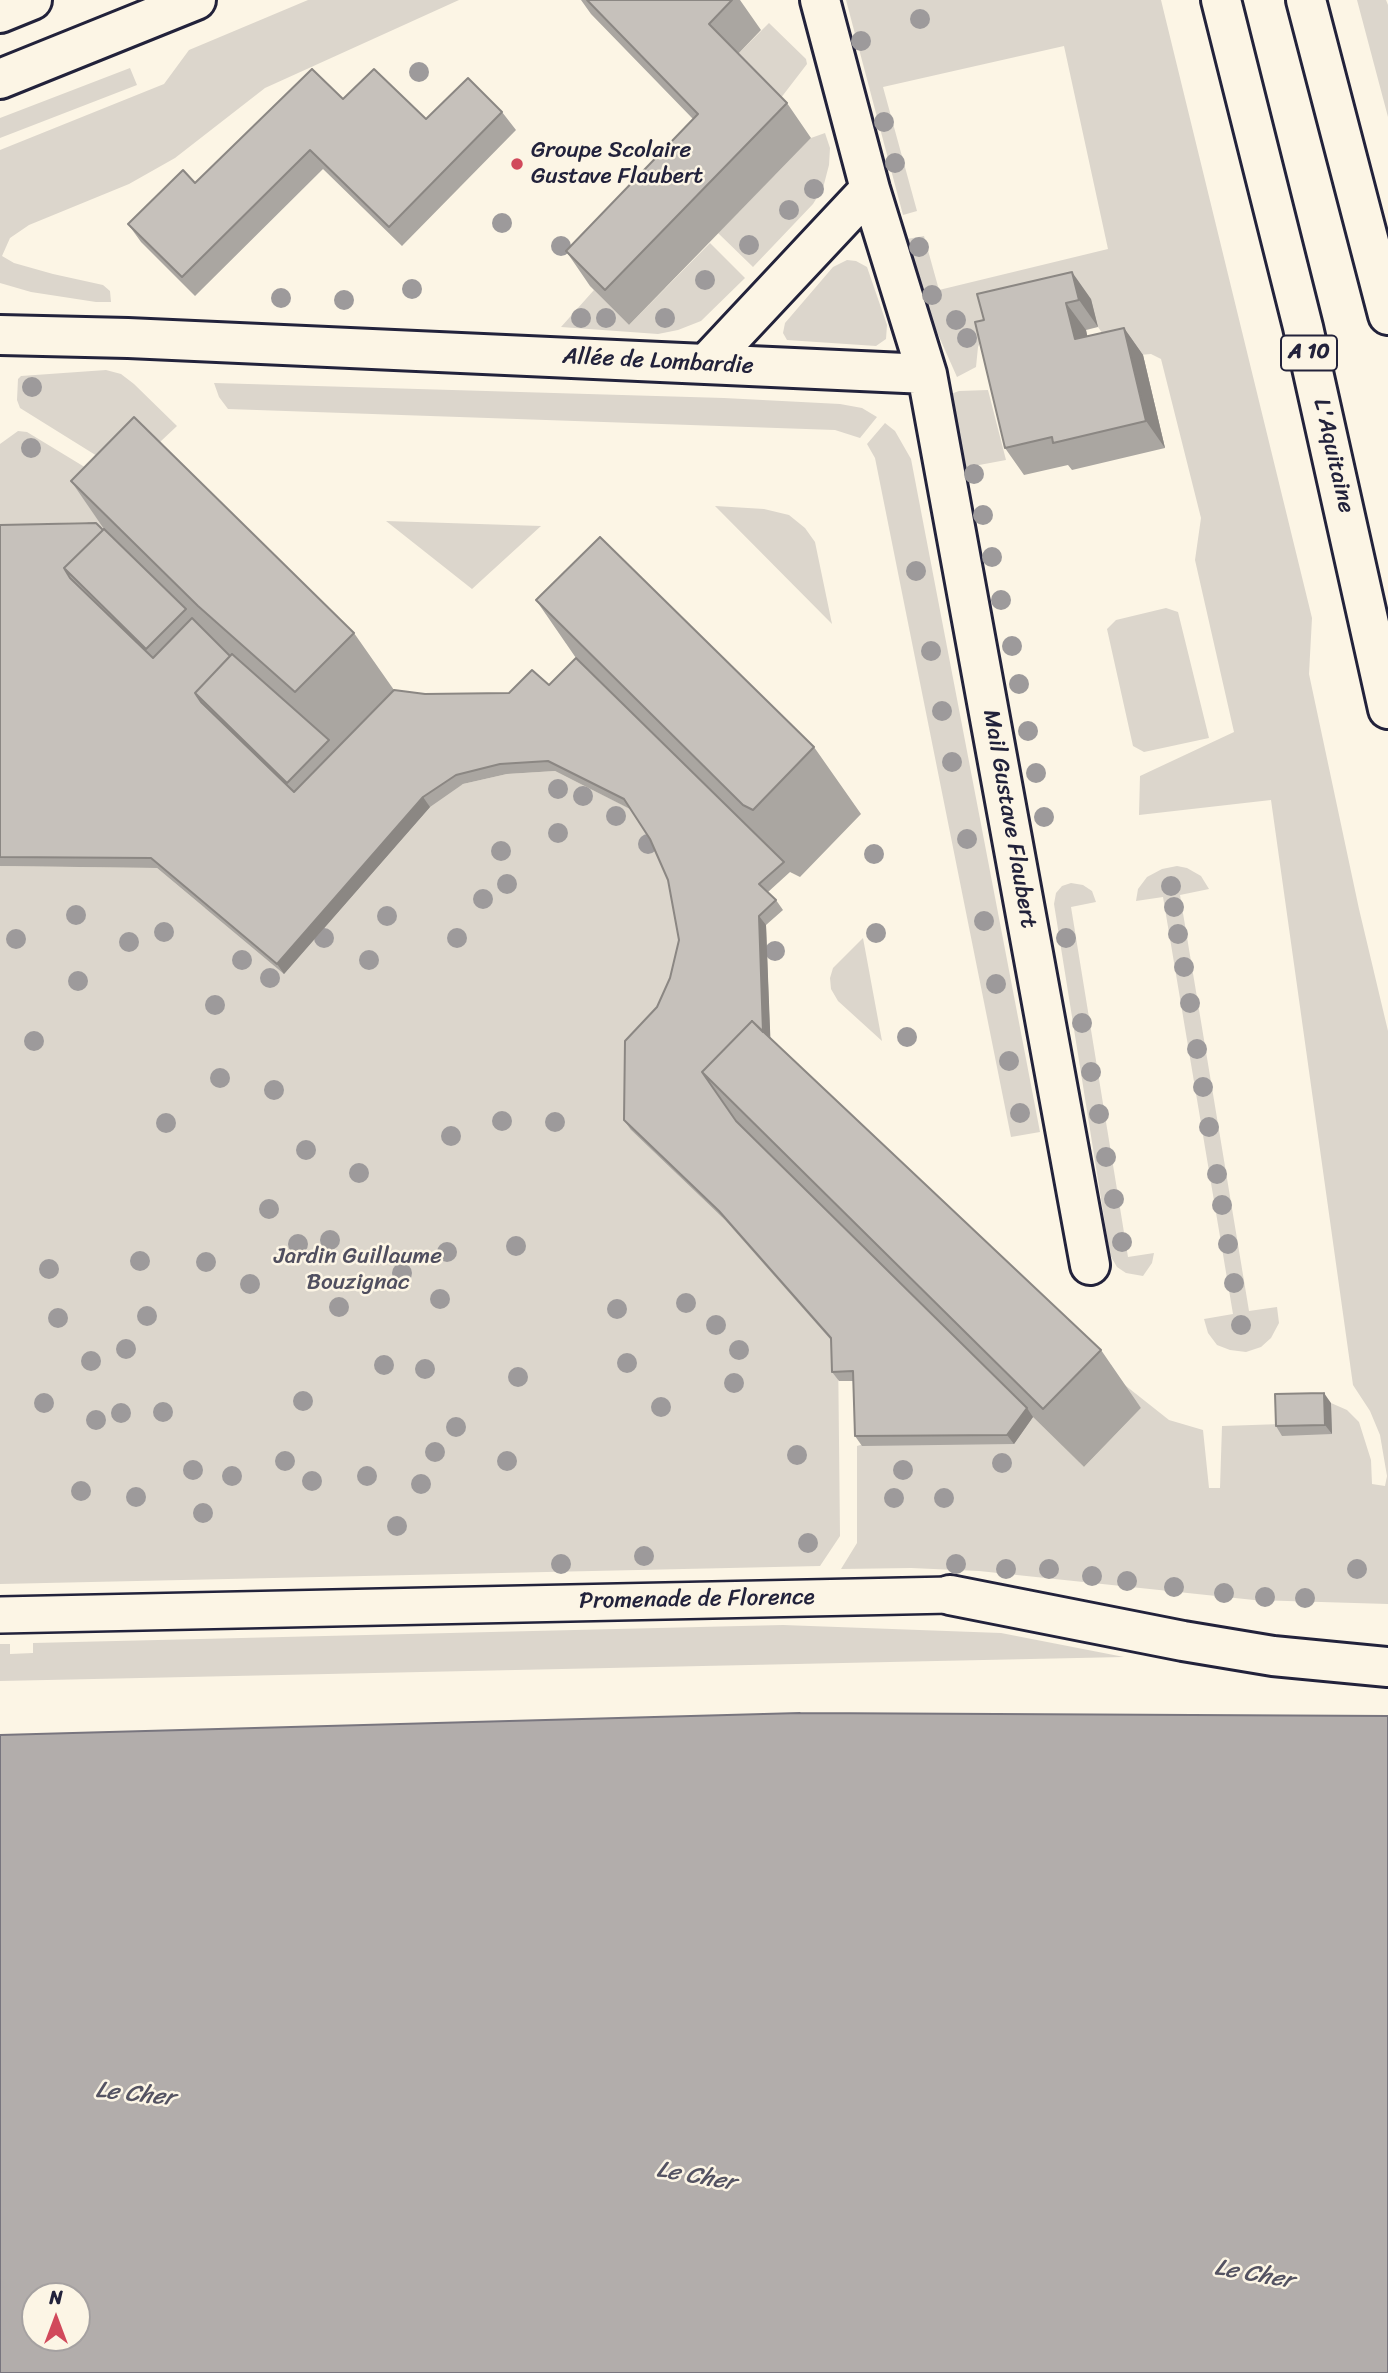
<!DOCTYPE html>
<html>
<head>
<meta charset="utf-8">
<style>
	body { margin:0 }
	#map { position:relative; width:1388px; height:2373px; overflow:hidden; background:#fcf5e5; font-family:Sriracha,sans-serif }
	canvas { display:block }
	.north { position:absolute; left:21px; top:2282px; width:70px; height:70px; box-sizing:border-box; background:#fcf5e5; border:2px solid #a5a1a1; border-radius:50%; rotate:0deg; font-size:19px; font-weight:700; line-height:28px; text-align:center; color:#22223b }
	.north::after { content:''; display:block; margin:auto; width:24px; height:32px; background:#d1495b; clip-path:polygon(50% 0,100% 100%,50% 72%,0 100%) }
</style>
</head>
<body>
<div id="map">
<canvas width="1388" height="2373"></canvas>
<div class="north">N</div>
</div>
<script>
const context = document.querySelector('canvas').getContext('2d');
context.lineJoin = 'round';
function fill(path, color) {
  context.fillStyle = color;
  context.fill(path, 'evenodd');
}
function shape(rows) {
  const path = new Path2D();
  for (const r of rows) {
    path.moveTo(r[0], r[1]);
    for (let i = 2; i < r.length; i += 2) path.lineTo(r[i], r[i + 1]);
  }
  return path;
}
function strokePath(path, color, width, dash) {
  context.strokeStyle = color;
  context.lineWidth = width;
  context.lineCap = dash ? 'butt' : 'round';
  context.setLineDash(dash || []);
  context.stroke(path);
}
function write(font, color, halo, rows, align = 'center') {
  context.font = font + ' Sriracha,sans-serif';
  context.lineWidth = 5;
  context.setLineDash([]);
  context.textBaseline = 'middle';
  context.strokeStyle = halo;
  context.fillStyle = color;
  for (const [text, x, y, turn = 0] of rows) {
    context.save();
    context.translate(x, y);
    context.rotate((+turn || 0) * Math.PI / 180);
    context.textAlign = isNaN(turn) ? turn : align;
    if (halo) context.strokeText(text, 0, 0);
    context.fillText(text, 0, 0);
    context.restore();
  }
}
const green = shape([
	[308,0,459,0,265,88,175,158,129,184,29,225,10,238,2,256,14,263,53,274,103,285,110,291,111,302,96,302,31,292,0,283,0,150,164,84,189,50],
	[846,0,1161,0,1312,618,1309,674,1359,909,1388,1031,1388,1604,1254,1600,979,1571,911,1568,841,1569,857,1543,857,1446,1016,1400,1084,1467,1141,1408,1102,1367,1169,1420,1203,1430,1209,1488,1220,1488,1222,1426,1282,1424,1332,1434,1331,1403,1347,1410,1359,1422,1371,1460,1372,1484,1385,1486,1387,1476,1380,1435,1370,1411,1353,1385,1271,800,1139,815,1140,776,1234,732,1195,560,1201,518,1161,359,1151,354,1128,356,1111,346,1098,327,1091,299,988,323,978,347,976,367,957,377,933,323,907,239,924,236,939,290,1108,249,1064,46,883,87,917,211,903,215],
	[1357,0,1386,0,1388,5,1388,117],
	[769,23,806,59,807,64,777,103,733,59],
	[130,68,137,85,0,138,0,118],
	[825,133,830,148,829,165,823,188,813,204,753,267,718,233,811,138],
	[710,243,745,278,701,321,678,330,658,334,561,327,594,290,629,325],
	[847,260,856,261,867,267,887,325,886,339,876,346,787,340,783,333,785,323,833,267],
	[106,370,121,374,134,384,177,426,126,474,20,408,17,400,18,379,21,376],
	[214,383,724,398,840,404,862,408,877,417,860,438,835,430,228,409,219,397],
	[988,390,1006,460,963,468,948,395,959,391],
	[885,423,895,431,911,459,1040,1132,1011,1137,875,458,867,444],
	[18,431,27,432,134,497,100,533,87,522,0,525,0,444],
	[715,506,764,509,789,515,805,528,815,542,832,624],
	[386,521,541,526,472,589],
	[1166,608,1178,612,1209,738,1144,752,1133,746,1107,629,1116,620],
	[555,771,631,809,656,848,675,890,686,950,631,1130,725,1220,838,1347,840,1536,820,1566,0,1584,0,866,157,868,205,908,463,784,507,774],
	[1177,866,1187,868,1201,876,1209,889,1180,895,1249,1311,1277,1307,1279,1323,1271,1338,1261,1347,1246,1352,1230,1350,1217,1345,1208,1333,1204,1319,1233,1314,1163,897,1136,901,1138,889,1147,877,1162,869],
	[1071,883,1083,885,1092,891,1096,902,1071,907,1128,1257,1154,1253,1152,1263,1143,1276,1126,1273,1117,1267,1110,1255,1054,904,1056,893,1062,886],
	[863,938,882,1041,838,1001,831,989,830,978,833,968],
	[783,1625,1001,1633,1124,1657,0,1681,0,1644,10,1644,10,1654,33,1653,33,1643]
]);
const water = shape([
	[800,1713,1388,1716,1388,2373,0,2373,0,1735,800,1713],
	[35,2296,77,2296,77,2338,35,2338,35,2296]
]);
const pedestrian = shape([
	[0,1615,950,1595]
]);
const minor = shape([
	[820,0,870,189,927,374,1090,1265],
	[0,335,128,338,927,374],
	[706,364,870,189],
	[950,1595,1183,1641,1273,1656,1388,1667]
]);
const primary = shape([
	[0,13,32,0],
	[0,79,196,0]
]);
const motorway = shape([
	[1221,0,1303,327,1388,709],
	[1306,0,1388,315]
]);
const trees = [
	[920,19],
	[861,41],
	[419,72],
	[884,122],
	[895,163],
	[814,189],
	[789,210],
	[502,223],
	[749,245],
	[561,246],
	[919,247],
	[705,280],
	[412,289],
	[932,295],
	[281,298],
	[344,300],
	[581,318],
	[606,318],
	[665,318],
	[956,320],
	[967,338],
	[32,387],
	[31,448],
	[974,474],
	[983,515],
	[992,557],
	[916,571],
	[1001,600],
	[1012,646],
	[931,651],
	[1019,684],
	[942,711],
	[1028,731],
	[952,762],
	[1036,773],
	[558,789],
	[583,796],
	[616,816],
	[1044,817],
	[558,833],
	[967,839],
	[648,844],
	[501,851],
	[874,854],
	[507,884],
	[1171,886],
	[483,899],
	[1174,907],
	[76,915],
	[387,916],
	[984,921],
	[164,932],
	[876,933],
	[1178,934],
	[324,938],
	[457,938],
	[1066,938],
	[16,939],
	[129,942],
	[775,951],
	[242,960],
	[369,960],
	[1184,967],
	[270,978],
	[78,981],
	[996,984],
	[1190,1003],
	[215,1005],
	[1082,1023],
	[907,1037],
	[34,1041],
	[1197,1049],
	[1009,1061],
	[1091,1072],
	[220,1078],
	[1203,1087],
	[274,1090],
	[1020,1113],
	[1099,1114],
	[502,1121],
	[555,1122],
	[166,1123],
	[1209,1127],
	[451,1136],
	[306,1150],
	[1106,1157],
	[359,1173],
	[1217,1174],
	[1114,1199],
	[1222,1205],
	[269,1209],
	[330,1240],
	[1122,1242],
	[298,1244],
	[1228,1244],
	[516,1246],
	[447,1252],
	[140,1261],
	[206,1262],
	[49,1269],
	[402,1273],
	[1234,1283],
	[250,1284],
	[440,1299],
	[686,1303],
	[339,1307],
	[617,1309],
	[147,1316],
	[58,1318],
	[716,1325],
	[1241,1325],
	[126,1349],
	[739,1350],
	[91,1361],
	[627,1363],
	[384,1365],
	[425,1369],
	[518,1377],
	[734,1383],
	[303,1401],
	[44,1403],
	[661,1407],
	[163,1412],
	[121,1413],
	[96,1420],
	[456,1427],
	[435,1452],
	[797,1455],
	[285,1461],
	[507,1461],
	[1002,1463],
	[193,1470],
	[903,1470],
	[232,1476],
	[367,1476],
	[312,1481],
	[421,1484],
	[81,1491],
	[136,1497],
	[894,1498],
	[944,1498],
	[203,1513],
	[397,1526],
	[808,1543],
	[644,1556],
	[561,1564],
	[956,1564],
	[1006,1569],
	[1049,1569],
	[1357,1569],
	[1092,1576],
	[1127,1581],
	[1174,1587],
	[1224,1593],
	[1265,1597],
	[1305,1598]
];
const wall = shape([
	[581,0,740,0,761,30,738,54,787,103,811,138,629,325,590,286,566,251,693,119,591,14],
	[343,99,426,119,502,112,516,130,402,246,323,169,195,296,141,242,128,224,195,183],
	[977,294,1091,299,1098,327,1086,330,1087,336,1124,328,1143,355,1165,448,1072,470,1068,465,1024,475,1005,448,984,320],
	[71,481,354,633,394,690,425,694,509,693,549,685,576,658,536,600,814,747,861,814,800,877,790,872,768,892,776,900,783,910,766,925,770,1038,1101,1350,1141,1408,1084,1467,1033,1417,1014,1444,862,1446,855,1436,853,1381,839,1381,832,1372,831,1340,725,1220,631,1130,624,1120,657,1007,670,978,679,940,668,880,650,839,630,809,555,771,507,774,463,784,430,807,284,974,157,868,0,866,0,525,103,530,104,529],
	[1331,1403,1332,1434,1282,1436,1276,1426]
]);
const shadedWall = shape([
	[1072,272,1091,299,1098,327,1079,300],
	[1066,303,1086,330,1094,367,1075,339],
	[1124,328,1143,355,1165,448,1146,421],
	[423,797,430,807,284,974,277,964],
	[759,916,766,925,771,1054,764,1045],
	[1324,1393,1331,1403,1332,1434,1325,1425],
	[1027,1408,1033,1417,1014,1444,1007,1435]
]);
const building = shape([
	[587,0,732,0,709,24,787,103,605,290,566,251,698,114,587,0],
	[312,69,343,99,374,69,426,119,468,78,502,112,389,227,310,150,182,277,128,224,183,170,195,183,312,69],
	[1072,272,1079,300,1066,303,1075,339,1124,328,1146,421,1053,443,1052,437,1005,448,975,322,984,320,977,294,1072,272],
	[134,417,354,633,295,692,198,606,71,481,134,417],
	[96,523,103,530,64,568,70,578,153,658,192,618,230,656,195,693,201,702,294,792,394,690,425,694,509,693,532,670,549,685,576,658,784,862,759,884,776,900,759,916,763,1032,752,1021,702,1072,736,1121,1027,1408,1007,1435,855,1436,853,1371,832,1372,831,1338,719,1211,624,1120,625,1041,657,1007,670,978,679,940,668,880,650,839,624,799,548,761,500,764,456,775,423,797,277,964,151,858,0,857,0,525,96,523],
	[104,529,186,609,146,649,64,568,104,529],
	[600,537,814,747,753,810,743,805,536,600,600,537],
	[232,654,329,740,287,783,195,693,232,654],
	[752,1021,1101,1350,1043,1409,702,1072,752,1021],
	[1324,1393,1325,1425,1276,1426,1275,1394,1324,1393]
]);
const markers = [
	[517,164,7,"#d1495b"]
];
const shields = [
	[1309,353,56]
];
const shieldNames = [
	["A 10",1309,353]
];
const poiNames = [
	["Groupe Scolaire",531,151],
	["Gustave Flaubert",531,177]
];
const streetNames = [
	["Allée de Lombardie",658,362,3],
	["L'Aquitaine",1333,456,77],
	["Mail Gustave Flaubert",1009,819,80],
	["Promenade de Florence",697,1600,-1]
];
const parkNames = [
	["Jardin Guillaume",358,1257],
	["Bouzignac",358,1283]
];
const waterNames = [
	["Le Cher",135,2095,6],
	["Le Cher",696,2177,10],
	["Le Cher",1254,2275,10]
];
fill(green, '#dcd6cc');
fill(water, '#b2adab');
strokePath(water, '#78757e', 2);
strokePath(pedestrian, '#22223b', 40);
strokePath(minor, '#22223b', 44);
strokePath(primary, '#22223b', 44);
strokePath(motorway, '#22223b', 44);
strokePath(pedestrian, '#fcf5e5', 35);
strokePath(minor, '#fcf5e5', 38);
strokePath(primary, '#fcf5e5', 38);
strokePath(motorway, '#fcf5e5', 38);
context.fillStyle = '#9d9a9b';
for (const [x, y] of trees) {
  context.beginPath();
  context.arc(x, y, 10, 0, 2 * Math.PI);
  context.fill();
}
fill(wall, '#aaa6a1');
fill(shadedWall, '#8b8783');
fill(building, '#c6c1bb');
strokePath(building, '#8b8783', 2);
for (const [x, y, r, color] of markers) {
  const dot = new Path2D();
  dot.arc(x, y, r, 0, 2 * Math.PI);
  context.fillStyle = color;
  context.fill(dot);
  strokePath(dot, '#fcf5e5', 2.5);
}
for (const [x, y, w] of shields) {
  const box = new Path2D();
  box.roundRect(x - w / 2, y - 17.5, w, 35, 5);
  context.fillStyle = '#fcf5e5';
  context.fill(box);
  strokePath(box, '#22223b', 2);
}
write('bold 21px', '#22223b', null, shieldNames);
write('23px', '#22223b', '#fcf5e5', poiNames, 'left');
write('23px', '#22223b', '#fcf5e5', streetNames);
write('23px', '#504f5f', '#fcf5e5', parkNames);
write('italic 24px', '#545362', '#fcf5e5', waterNames);
</script>
</body>
</html>
